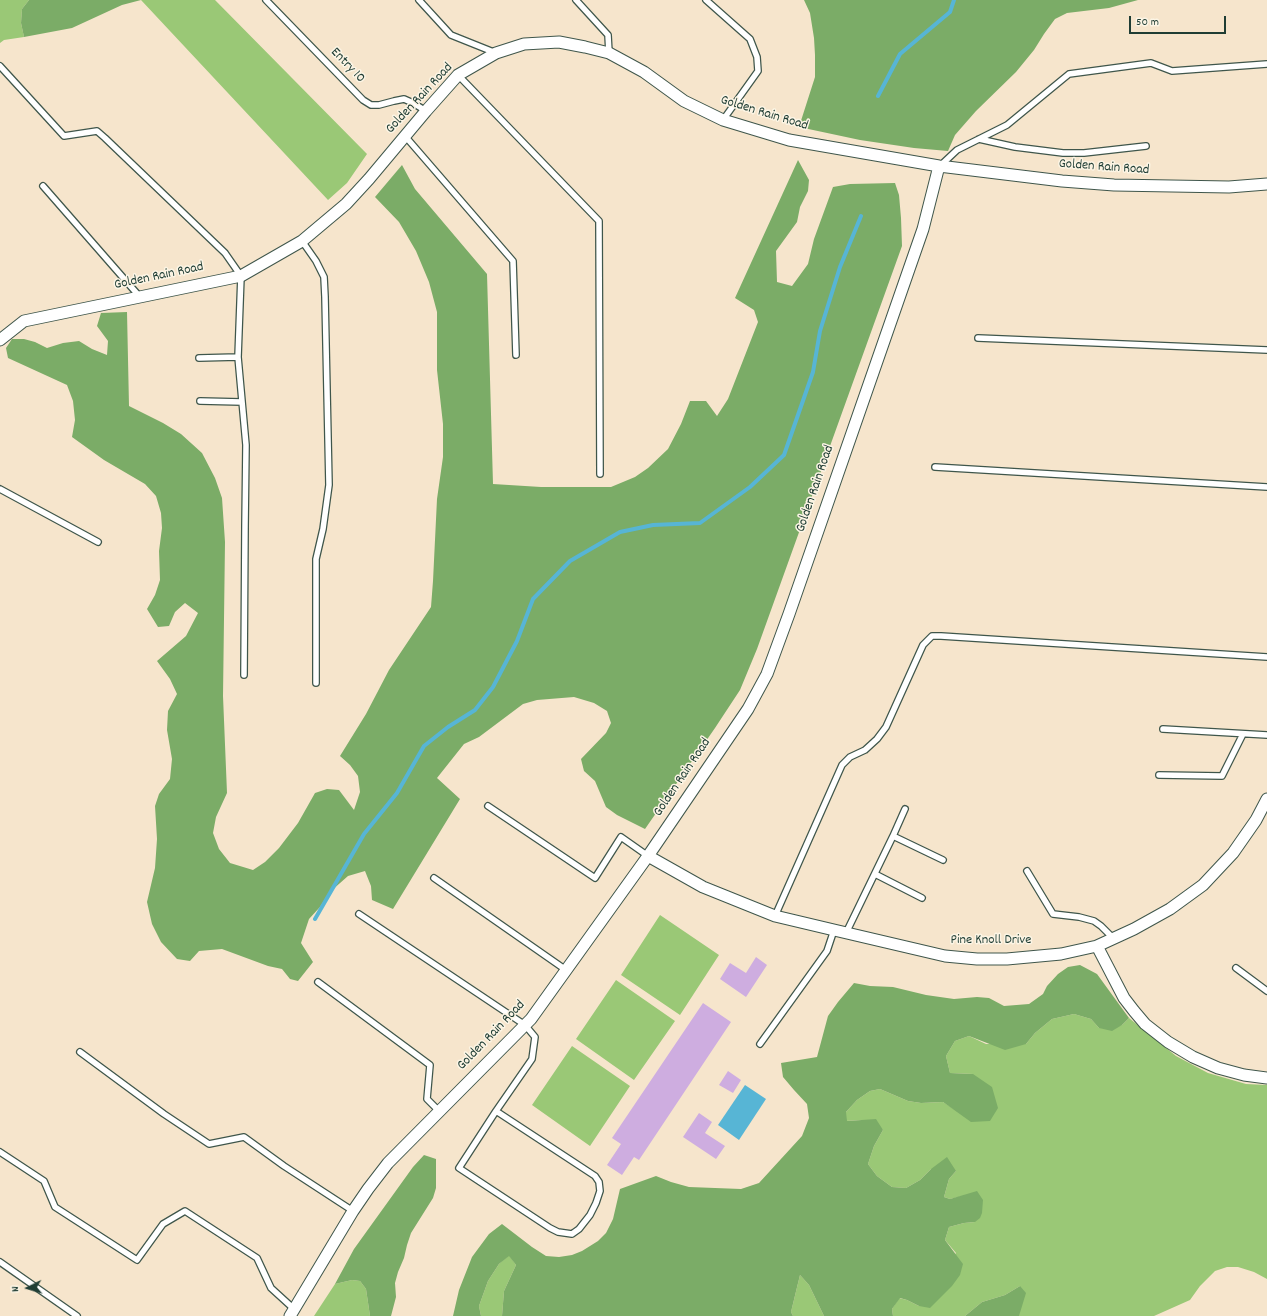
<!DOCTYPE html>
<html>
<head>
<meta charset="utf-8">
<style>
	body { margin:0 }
	#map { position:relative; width:1267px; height:1316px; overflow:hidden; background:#f6e5cc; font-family:Dekko,sans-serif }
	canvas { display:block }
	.north { position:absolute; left:8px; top:1268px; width:40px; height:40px; -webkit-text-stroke:3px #fcf5e5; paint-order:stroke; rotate:265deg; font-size:11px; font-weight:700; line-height:16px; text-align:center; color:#1f3d34 }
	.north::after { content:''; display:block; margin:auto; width:14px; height:18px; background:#1f3d34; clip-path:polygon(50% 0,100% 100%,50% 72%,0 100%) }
	.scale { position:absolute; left:1129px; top:16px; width:97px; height:18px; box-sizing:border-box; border:2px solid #1f3d34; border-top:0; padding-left:5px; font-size:12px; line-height:14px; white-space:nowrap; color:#1f3d34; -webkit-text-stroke:3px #fcf5e5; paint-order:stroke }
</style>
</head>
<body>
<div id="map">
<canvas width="1267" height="1316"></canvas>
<div class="north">N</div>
<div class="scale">50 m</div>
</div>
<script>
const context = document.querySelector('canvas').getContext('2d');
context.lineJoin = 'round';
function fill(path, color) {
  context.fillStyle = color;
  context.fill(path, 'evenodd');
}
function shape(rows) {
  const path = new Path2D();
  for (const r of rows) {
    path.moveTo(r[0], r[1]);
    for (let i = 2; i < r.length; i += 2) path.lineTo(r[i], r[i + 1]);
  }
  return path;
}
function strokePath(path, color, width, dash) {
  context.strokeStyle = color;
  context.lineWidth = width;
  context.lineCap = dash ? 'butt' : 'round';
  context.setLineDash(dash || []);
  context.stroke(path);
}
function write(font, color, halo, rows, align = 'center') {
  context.font = font + ' Dekko,sans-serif';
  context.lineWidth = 3;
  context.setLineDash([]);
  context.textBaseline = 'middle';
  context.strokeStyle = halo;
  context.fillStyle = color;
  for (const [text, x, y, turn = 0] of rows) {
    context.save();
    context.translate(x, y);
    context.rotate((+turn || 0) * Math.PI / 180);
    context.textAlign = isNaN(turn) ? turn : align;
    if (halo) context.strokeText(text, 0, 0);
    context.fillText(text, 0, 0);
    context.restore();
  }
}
const green = shape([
	[0,0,29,0,22,9,21,23,24,37,4,40,0,43],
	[141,0,215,0,367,154,347,183,328,200],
	[660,915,719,955,680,1015,621,975],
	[616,980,675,1021,634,1080,576,1039],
	[1074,1014,1091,1019,1099,1028,1122,1025,1129,1018,1176,1056,1208,1073,1246,1084,1267,1085,1267,1279,1254,1272,1238,1267,1227,1267,1215,1271,1200,1286,1190,1300,1154,1316,1019,1316,1020,1286,1005,1295,982,1302,965,1316,893,1316,892,1309,899,1298,907,1300,919,1306,956,1253,945,1240,949,1227,964,1223,975,1222,963,1196,950,1199,944,1197,949,1179,956,1171,931,1169,920,1180,906,1188,892,1187,877,1176,868,1164,874,1146,883,1130,861,1120,846,1121,846,1112,857,1100,870,1091,880,1089,908,1101,921,1103,943,1102,954,1109,973,1074,950,1073,946,1056,955,1041,969,1036,986,1044,1026,1044,1035,1033,1052,1019],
	[572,1046,630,1086,590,1146,532,1105],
	[509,1255,516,1265,504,1291,502,1316,481,1316,479,1306,488,1281,499,1264],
	[800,1275,809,1285,824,1316,793,1316,791,1312],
	[352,1280,360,1281,366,1289,370,1316,314,1316,335,1284]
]);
const forest = shape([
	[29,0,141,0,122,5,72,28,24,37,21,23,22,9],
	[804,0,1138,0,1109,8,1067,13,1055,19,1044,34,1034,50,1016,72,976,111,955,135,948,151,914,148,860,140,799,127,815,77,815,55,814,38,810,13],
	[798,160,809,180,808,191,800,207,797,222,776,251,777,282,792,286,808,264,814,239,833,187,850,184,895,183,899,195,901,218,902,246,757,649,740,690,715,728,645,829,617,815,606,807,595,781,584,771,581,759,606,733,611,723,607,711,594,703,574,697,537,700,523,704,479,737,464,744,437,778,460,799,393,909,372,900,371,886,365,871,348,876,331,891,320,907,309,919,301,943,313,962,298,981,290,979,282,969,268,966,222,949,199,951,190,961,177,959,161,942,152,924,147,902,155,868,157,839,155,806,159,794,170,779,172,759,167,730,168,711,177,694,170,679,157,661,186,636,198,613,185,603,175,612,169,626,158,627,147,609,155,595,160,580,159,551,162,528,161,513,156,496,145,484,104,460,72,437,75,420,73,401,67,385,8,358,6,348,12,339,24,339,35,342,47,348,63,343,79,341,92,349,107,355,108,341,97,326,101,313,127,312,129,406,163,423,181,434,202,453,215,478,222,498,225,542,223,696,227,793,216,817,213,833,219,849,230,863,253,870,265,862,279,848,298,823,315,793,327,789,339,790,354,810,360,792,358,776,350,765,340,756,366,714,389,670,431,607,433,581,437,499,443,457,443,424,437,370,437,312,429,282,416,251,399,222,375,197,402,165,415,189,487,274,493,484,541,487,611,487,635,477,648,468,668,449,681,424,690,401,706,401,717,416,728,399,758,322,754,310,735,298],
	[1080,965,1097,974,1129,1018,1122,1025,1112,1031,1099,1028,1091,1019,1074,1014,1052,1019,1035,1033,1026,1044,1005,1050,969,1036,955,1041,946,1056,950,1073,973,1074,992,1087,998,1108,990,1121,971,1122,943,1102,921,1103,908,1101,880,1089,870,1091,857,1100,846,1112,847,1121,876,1119,883,1130,874,1146,868,1164,877,1176,892,1187,906,1188,920,1180,931,1169,947,1157,956,1171,949,1179,944,1197,950,1199,977,1191,983,1200,982,1213,980,1218,975,1222,964,1223,949,1227,945,1240,963,1264,960,1275,952,1286,930,1308,919,1306,907,1300,900,1298,892,1309,893,1316,824,1316,809,1285,800,1275,791,1312,793,1316,502,1316,504,1291,516,1265,509,1256,499,1264,488,1281,479,1306,481,1316,453,1316,459,1290,472,1257,489,1234,502,1224,532,1247,546,1256,559,1257,572,1255,582,1251,598,1241,606,1233,613,1219,620,1189,656,1176,671,1182,689,1187,741,1189,759,1183,802,1136,809,1118,807,1104,794,1090,783,1077,781,1063,817,1057,828,1016,838,1002,854,983,870,986,893,987,926,995,954,999,977,997,989,998,1004,1006,1029,1004,1043,994,1047,986,1058,974,1068,967],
	[424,1155,436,1159,436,1188,433,1198,411,1233,407,1245,404,1258,398,1272,395,1283,396,1297,391,1316,370,1316,366,1289,360,1281,352,1280,335,1284,354,1249,413,1167],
	[1020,1286,1026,1293,1019,1316,965,1316,982,1302,1005,1295]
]);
const water = shape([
	[745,1085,766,1099,739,1140,718,1125]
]);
const stream = shape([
	[878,96,900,54,950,12,954,0],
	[315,919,364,834,397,793,424,746,448,727,475,710,493,687,517,641,533,599,570,561,620,532,653,525,700,523,750,487,784,455,813,372,820,331,840,267,861,216]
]);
const building = shape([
	[756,957,767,965,746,997,720,979,730,963,746,973],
	[703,1003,731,1022,639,1160,634,1157,622,1175,607,1165,621,1144,612,1138],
	[728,1071,741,1080,733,1093,719,1085],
	[699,1113,712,1122,705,1133,725,1146,716,1159,683,1137]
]);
const lane = shape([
	[266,0,363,100,371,105,379,105,394,101,404,99,413,103,426,111],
	[419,0,451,35,496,53],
	[576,0,608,35,609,53],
	[706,0,750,39,757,57,758,71,723,120],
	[0,66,64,136,97,131,105,138,225,253,241,276,238,357,246,445,245,526,244,675],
	[458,75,599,221,600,474],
	[405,136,513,261,516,355],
	[979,139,1015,147,1063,153,1084,153,1146,146],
	[940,166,957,150,1007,125,1069,74,1151,63,1172,71,1267,64],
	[43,186,140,297],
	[302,241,316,261,324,277,325,297,329,485,323,529,316,559,316,683],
	[978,338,1267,350],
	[199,358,238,357],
	[200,401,242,402],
	[935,467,1267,487],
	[0,489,98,542],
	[1163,729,1267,735],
	[1159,775,1222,776,1243,734],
	[488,806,595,878,621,837,648,856],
	[893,836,905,809],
	[1027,871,1053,914,1079,917,1094,921,1101,926,1113,938],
	[875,874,922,898],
	[434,878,566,970],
	[359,914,525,1025,535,1037,532,1059,496,1111,459,1168,550,1228,558,1232,572,1234,579,1229,590,1215,596,1203,600,1191,599,1182,595,1176,496,1111],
	[775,916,842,765,850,757,865,750,877,739,886,727,923,645,932,636,941,636,1267,657],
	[846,933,893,836,943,860],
	[1236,968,1267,991],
	[318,982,430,1065,427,1099,439,1111],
	[760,1044,827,951,834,930],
	[80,1052,164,1114,209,1144,244,1137,284,1166,353,1211],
	[0,1152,44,1181,55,1207,137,1260,163,1224,185,1211,257,1258,271,1288,294,1309],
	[0,1262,77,1316]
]);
const street = shape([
	[0,340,24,321,241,276,302,241,346,204,369,179,426,111,458,75,496,53,524,44,559,42,585,47,609,53,644,72,684,101,723,120,789,140,939,166,1062,181,1114,185,1229,187,1267,184],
	[648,856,703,887,775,916,834,930,945,956,977,959,1007,959,1061,954,1097,946,1134,929,1170,909,1203,885,1233,853,1256,820,1267,799],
	[1097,946,1124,998,1134,1011,1145,1024,1168,1042,1193,1057,1218,1068,1244,1075,1267,1078],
	[290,1316,353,1211,368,1189,388,1163,531,1019,648,856,748,709,767,674,789,614,923,229,939,166]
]);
const streetNames = [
	["Entry 10",347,66,46],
	["Golden Rain Road",420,99,-47],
	["Golden Rain Road",764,114,17],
	["Golden Rain Road",1104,168,4],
	["Golden Rain Road",159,277,-12],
	["Golden Rain Road",816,489,-71],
	["Golden Rain Road",683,778,-56],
	["Pine Knoll Drive",991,941],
	["Golden Rain Road",492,1036,-46]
];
fill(green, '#9ac876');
fill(forest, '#7bac67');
fill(water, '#57b5d5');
strokePath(stream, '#57b5d5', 4);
fill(building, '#ceade0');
strokePath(lane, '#3f564b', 8);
strokePath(street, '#3f564b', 13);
strokePath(lane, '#fff', 5.5);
strokePath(street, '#fff', 11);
write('14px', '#1f3d34', '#fcf5e5', streetNames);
</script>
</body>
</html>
